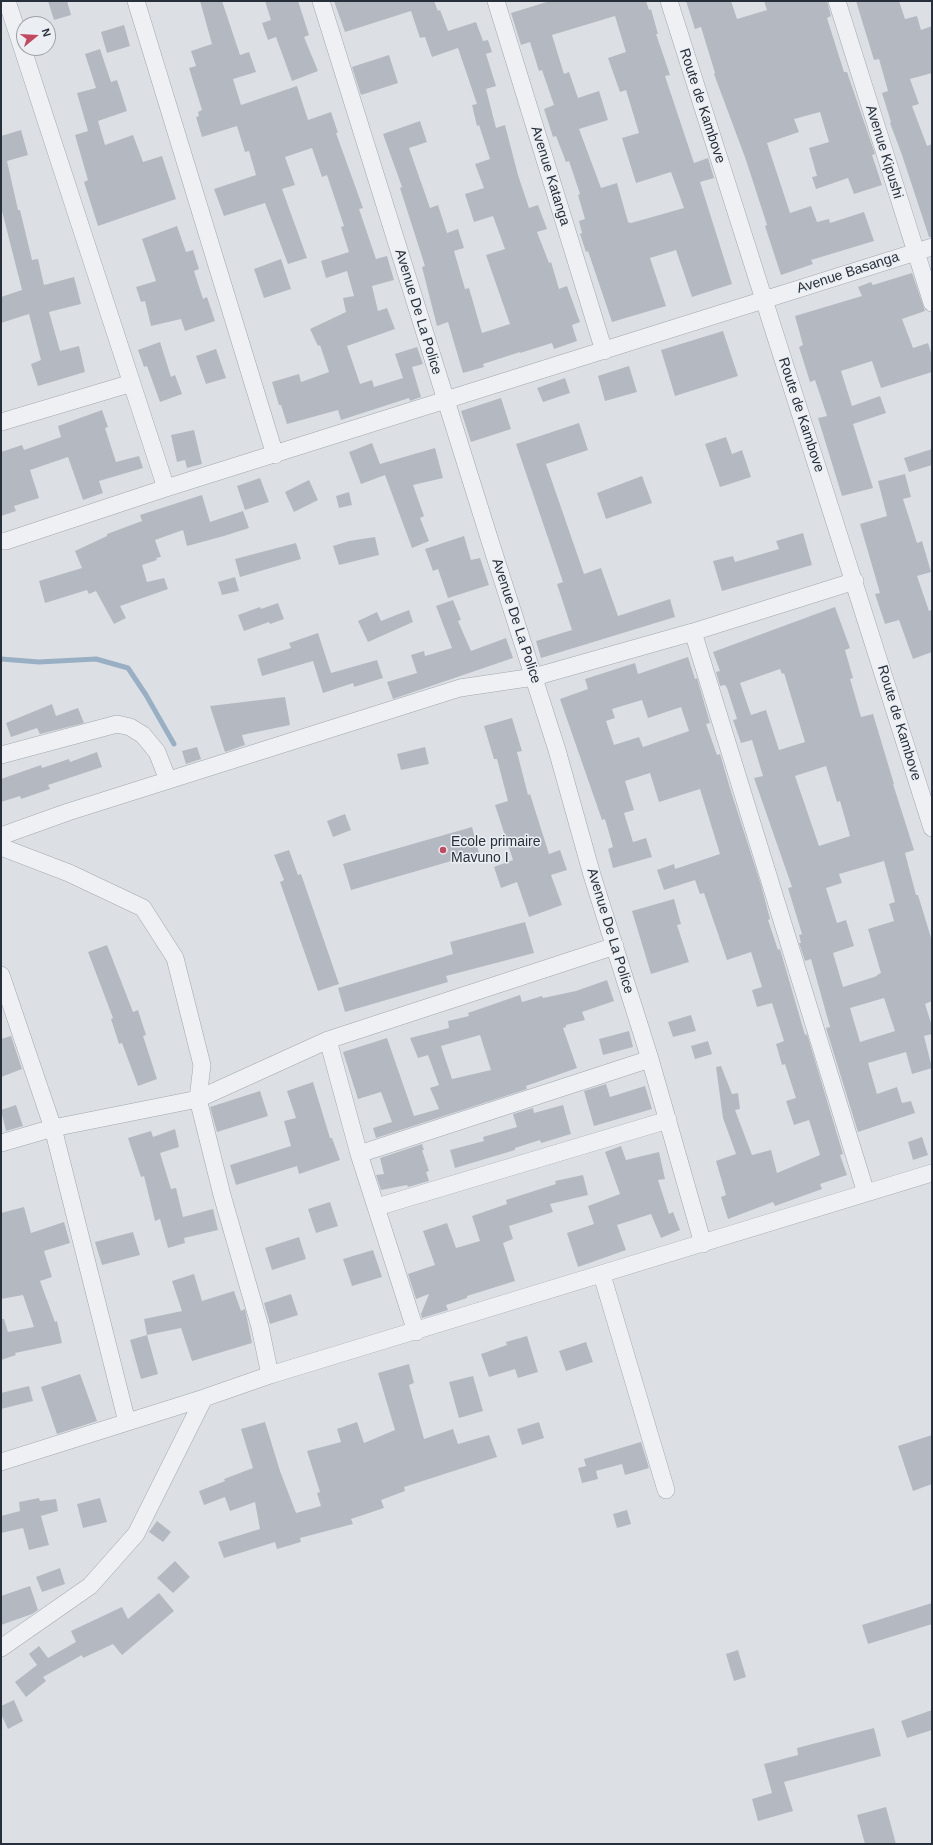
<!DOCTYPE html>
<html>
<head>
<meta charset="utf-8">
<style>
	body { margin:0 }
	#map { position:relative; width:933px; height:1845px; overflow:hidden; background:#dce0e5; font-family:Arial,sans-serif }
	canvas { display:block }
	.frame { position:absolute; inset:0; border:2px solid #272f3a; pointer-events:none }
	.north { position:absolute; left:16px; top:16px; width:40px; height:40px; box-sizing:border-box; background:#ebeff3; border:1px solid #9da2a9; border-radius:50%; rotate:72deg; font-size:11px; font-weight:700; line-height:16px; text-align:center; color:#272f3a }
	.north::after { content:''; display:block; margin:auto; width:14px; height:18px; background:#c2495f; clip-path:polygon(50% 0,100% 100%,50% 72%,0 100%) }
</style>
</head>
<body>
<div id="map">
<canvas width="933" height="1845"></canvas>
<div class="frame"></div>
<div class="north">N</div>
</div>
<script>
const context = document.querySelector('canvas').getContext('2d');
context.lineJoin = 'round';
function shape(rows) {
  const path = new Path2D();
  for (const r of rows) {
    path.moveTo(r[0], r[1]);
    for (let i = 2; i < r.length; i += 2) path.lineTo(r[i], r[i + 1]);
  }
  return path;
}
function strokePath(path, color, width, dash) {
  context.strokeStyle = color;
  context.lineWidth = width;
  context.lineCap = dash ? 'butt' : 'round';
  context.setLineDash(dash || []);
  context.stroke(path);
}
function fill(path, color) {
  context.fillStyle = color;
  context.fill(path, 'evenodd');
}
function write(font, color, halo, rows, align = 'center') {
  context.font = font + ' Arial,sans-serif';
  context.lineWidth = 3;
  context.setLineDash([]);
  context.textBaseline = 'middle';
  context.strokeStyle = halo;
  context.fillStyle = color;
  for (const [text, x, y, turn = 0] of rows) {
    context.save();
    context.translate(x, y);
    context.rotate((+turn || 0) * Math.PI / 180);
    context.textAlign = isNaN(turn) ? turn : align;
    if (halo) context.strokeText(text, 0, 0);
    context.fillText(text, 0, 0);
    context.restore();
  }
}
const stream = shape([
	[1,659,39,662,96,659,128,668,146,695,174,744]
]);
const building = shape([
	[48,1,67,1,71,15,54,20],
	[200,1,222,1,240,55,249,52,256,72,233,79,241,105,297,86,308,120,331,112,338,133,336,133,363,208,359,209,376,259,387,256,394,280,372,286,378,311,387,308,395,329,347,346,360,384,372,380,374,387,403,378,395,354,417,347,423,364,412,367,421,397,410,401,409,398,341,420,338,410,287,424,281,405,279,405,272,382,299,374,301,382,329,372,320,345,318,346,310,329,346,312,343,298,354,296,347,271,326,278,321,261,349,252,341,227,344,226,327,175,322,177,312,148,285,157,295,185,282,189,307,258,288,264,265,203,224,216,214,189,256,175,249,151,245,152,237,126,202,137,196,117,199,116,198,112,202,110,189,68,196,66,191,51,212,44],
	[265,1,298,1,309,35,304,37,318,71,292,81,276,37,268,40,262,23,271,20],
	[334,1,434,1,438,11,440,10,448,31,476,22,483,41,488,40,492,52,486,54,496,86,486,89,496,128,505,125,518,175,529,208,538,205,547,229,537,232,549,263,551,262,559,289,567,286,580,322,572,325,577,341,554,349,552,343,520,353,520,352,483,364,484,367,463,373,448,322,437,326,422,267,425,266,400,188,402,187,383,134,420,121,427,142,409,148,430,208,438,205,447,233,458,229,464,248,454,251,465,289,469,288,482,333,510,324,486,255,505,249,493,216,474,222,465,194,484,188,475,164,490,159,479,125,477,126,472,105,477,104,458,48,432,57,425,37,420,38,411,11,345,32],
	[550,1,646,1,649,10,651,9,658,34,656,34,670,75,665,76,694,163,708,158,714,178,700,182,732,284,692,297,676,250,650,258,666,306,612,322,588,251,586,252,580,234,582,233,579,221,585,219,578,195,580,194,569,161,566,162,556,136,553,137,544,109,554,105,542,70,539,71,530,42,521,45,511,13],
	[615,16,626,52,608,58,620,92,626,90,639,133,622,138,636,183,671,172,684,208,631,223,628,222,617,183,601,188,579,129,608,120,599,91,578,98,569,72,564,74,552,35],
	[686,1,731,1,737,19,767,10,764,1,827,1,831,16,827,18,844,72,847,72,874,151,875,154,872,155,882,185,854,194,848,178,816,189,812,177,817,176,809,148,829,142,820,112,794,119,799,132,767,143,790,213,811,206,817,222,829,219,830,223,864,212,874,241,811,260,813,264,781,275,765,226,767,225,746,160,714,74,715,73,701,27,695,29],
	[856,1,899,1,905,19,917,16,921,30,932,26,932,73,910,79,919,104,912,106,927,146,932,144,932,237,929,237,902,155,890,123,891,122,882,93,888,91,879,59,874,60],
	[124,25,130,46,107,53,101,32],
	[100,49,111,82,117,80,127,111,98,121,105,145,133,135,143,162,162,156,176,199,98,226,84,182,88,180,75,135,88,131,77,93,96,88,85,54],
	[389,55,398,83,361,95,352,67],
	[21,130,28,155,7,161,18,210,20,210,32,260,38,259,44,285,74,277,81,304,49,312,60,351,79,346,85,372,38,386,31,364,41,360,29,314,1,323,1,297,22,290,1,207,1,136],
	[177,226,186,252,193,250,199,269,194,271,203,299,207,297,215,321,185,331,181,319,151,326,145,301,141,302,136,287,156,281,142,239],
	[281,259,291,289,264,298,254,269],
	[912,273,925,311,902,319,913,348,928,343,932,356,932,372,881,388,872,361,841,371,852,406,880,396,886,413,853,424,873,488,842,496,818,418,827,416,815,380,810,382,799,347,803,345,795,316,862,296,858,287,871,282,873,285],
	[723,331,738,376,675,396,661,350],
	[160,342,171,377,175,375,182,394,160,402,147,366,144,367,138,350],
	[216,349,226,378,206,384,196,356],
	[629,366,637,392,605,401,598,376],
	[565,378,570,393,543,402,537,388],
	[501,398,511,429,471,442,461,411],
	[102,410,108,427,105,428,116,462,139,456,143,468,99,481,103,493,83,500,68,457,30,470,39,498,14,506,16,511,1,516,1,452,22,445,24,450,61,437,58,426],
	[579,423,588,450,546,464,584,574,601,568,618,616,670,599,675,617,541,658,536,641,572,630,557,584,563,582,516,444],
	[194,430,202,464,187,468,185,460,177,462,171,435],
	[726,437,732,454,742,450,751,477,720,487,705,444],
	[372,443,380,464,435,448,443,478,413,485,424,516,420,518,429,541,412,548,385,475,361,484,349,452],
	[932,449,932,465,909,472,904,458],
	[905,474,911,497,903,499,917,543,922,541,931,572,917,576,929,611,932,610,932,652,913,659,899,620,885,624,875,594,880,593,860,524,887,516,878,481],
	[642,476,652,503,606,519,597,493],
	[260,478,269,502,245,510,237,486],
	[309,480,318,500,294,512,285,492],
	[349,492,352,505,339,508,336,496],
	[202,495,210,522,243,511,249,528,224,536,187,546,183,530,155,540,161,557,156,558,157,560,142,565,147,582,164,578,168,589,120,606,126,618,114,624,96,591,89,594,87,590,45,603,39,581,82,568,75,551,107,536,107,534,142,521,140,515],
	[803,533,812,565,722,591,713,561,733,556,735,562,779,549,776,541],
	[464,536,471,560,480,558,489,585,448,598,438,569,433,571,425,549],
	[375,537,379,555,339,565,333,546,349,541],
	[296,543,301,559,240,577,235,559],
	[235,577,239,591,222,595,218,582],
	[453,600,461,620,458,621,471,651,506,638,513,658,393,699,387,682,417,673,411,655,424,651,425,656,452,648,436,606],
	[278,603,284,619,270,624,269,622,244,631,238,615,260,607,261,609],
	[835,607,850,648,845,650,853,678,850,679,861,717,873,714,894,784,893,784,914,850,905,853,916,895,918,895,932,941,932,1001,925,1004,932,1026,932,1034,924,1036,932,1068,912,1074,906,1052,868,1063,877,1094,897,1087,902,1103,911,1101,915,1113,858,1132,826,1028,830,1027,811,959,805,961,799,943,801,943,799,935,802,934,788,888,792,887,754,778,763,776,752,740,741,743,733,720,737,719,727,688,725,685,720,686,716,672,720,671,713,652],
	[780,669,782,674,784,673,805,742,779,750,766,710,751,715,740,683],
	[826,766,837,802,840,801,850,836,819,846,795,776],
	[884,861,895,902,889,904,894,921,868,929,881,973,877,975,877,976,843,987,833,953,854,946,846,920,837,923,826,888,842,883,839,874],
	[884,998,895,1031,860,1042,850,1008],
	[409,610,413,622,368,642,358,621,377,612,381,621],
	[318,633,331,673,377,660,383,678,354,687,353,683,323,693,313,661,262,676,257,659,291,648,289,643],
	[688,657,695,679,697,678,710,723,706,724,717,755,720,754,729,785,761,885,770,919,768,920,778,950,780,949,805,1035,807,1034,843,1154,840,1155,847,1175,820,1184,822,1189,775,1206,773,1202,728,1219,721,1197,726,1195,716,1161,736,1154,723,1118,716,1067,721,1066,732,1094,738,1093,740,1109,735,1110,752,1155,771,1150,777,1173,820,1155,809,1120,794,1125,786,1101,796,1098,785,1064,782,1065,776,1044,784,1041,772,1003,757,1007,752,990,762,987,751,952,727,960,704,893,700,894,695,880,664,890,657,870,674,864,675,869,720,854,700,789,659,802,650,773,625,781,634,810,624,813,633,842,646,838,652,857,613,868,608,849,613,847,605,819,602,820,560,699,588,689,585,679,635,663,638,674],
	[642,700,648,718,681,707,689,731,643,747,639,737,614,745,606,721,615,718,612,709],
	[285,697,290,725,242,735,245,745,225,752,210,706],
	[52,704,56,716,78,708,84,723,40,734,37,728,11,737,6,723],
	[512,718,522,751,517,752,528,795,530,794,549,854,560,850,567,870,551,875,562,905,529,917,517,882,501,888,494,867,513,860,495,805,508,801,497,759,494,759,484,726],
	[197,747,201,759,186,764,182,751],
	[425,747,429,764,401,770,397,754],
	[97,752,102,767,48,785,50,789,21,799,20,796,1,802,1,779,41,765,42,768,69,759,70,762],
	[345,814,351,830,333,837,327,821],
	[472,827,479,853,351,890,343,864],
	[289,850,298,875,301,874,339,984,318,991,280,882,284,880,274,855],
	[674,899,681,924,677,925,689,962,651,974,632,911],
	[525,922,534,953,446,976,448,982,345,1012,338,988,453,954,450,942],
	[107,945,133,1012,138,1010,146,1035,143,1036,157,1079,138,1086,122,1043,119,1044,111,1019,113,1018,88,952],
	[607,980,614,1001,582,1012,585,1020,566,1025,566,1027,563,1028,577,1068,526,1086,527,1089,376,1138,373,1128,392,1122,381,1092,358,1099,343,1052,387,1038,414,1116,439,1109,430,1088,439,1085,428,1055,418,1058,410,1038,449,1028,448,1021,469,1016,468,1013,520,995,522,1002,542,996,543,998,576,991],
	[480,1035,491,1070,452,1079,441,1046],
	[691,1015,696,1031,673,1037,668,1022],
	[629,1031,633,1047,603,1055,599,1039],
	[11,1036,22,1069,1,1077,1,1039],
	[708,1041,712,1054,695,1059,691,1046],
	[313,1082,330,1138,332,1138,340,1160,299,1174,297,1166,236,1185,230,1165,291,1146,284,1121,296,1118,287,1091],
	[606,1084,610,1097,645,1086,652,1109,594,1126,584,1091],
	[260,1091,268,1116,217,1132,210,1107],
	[16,1105,23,1126,6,1131,1,1110],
	[563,1105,571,1134,541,1143,540,1140,515,1148,515,1150,455,1168,450,1150,484,1141,483,1137,517,1127,513,1114,533,1108,534,1113],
	[175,1129,179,1147,160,1153,171,1189,176,1188,183,1217,213,1209,218,1230,184,1238,185,1243,168,1248,160,1219,155,1221,144,1176,141,1177,128,1138,151,1131,153,1137],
	[922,1137,928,1155,913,1160,908,1142],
	[422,1144,424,1150,422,1150,429,1171,426,1172,429,1181,408,1187,407,1185,381,1190,376,1175,384,1174,380,1158],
	[621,1146,626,1160,659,1152,665,1179,658,1180,669,1214,673,1212,680,1230,661,1238,651,1214,617,1225,626,1250,578,1267,567,1233,594,1224,588,1206,620,1194,605,1152],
	[583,1175,588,1195,550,1204,553,1212,509,1226,513,1239,503,1243,515,1281,467,1296,467,1298,446,1305,448,1310,422,1318,421,1314,429,1294,416,1299,408,1274,435,1265,423,1231,447,1223,456,1248,480,1241,472,1216,507,1204,506,1200,556,1184,555,1181],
	[330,1202,338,1226,316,1233,308,1209],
	[24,1207,31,1233,64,1222,70,1243,44,1251,52,1277,40,1281,55,1322,57,1321,62,1343,15,1353,16,1355,1,1360,1,1319,4,1319,8,1332,34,1327,23,1295,1,1299,1,1213],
	[133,1232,140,1255,102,1265,95,1242],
	[299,1237,306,1259,272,1270,265,1248],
	[373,1250,382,1277,352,1286,343,1259],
	[194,1274,202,1301,234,1291,241,1311,245,1309,252,1343,192,1361,181,1328,147,1335,144,1319,182,1311,172,1281],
	[291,1294,298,1315,270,1324,264,1303],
	[147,1335,158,1374,141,1379,130,1340],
	[527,1336,538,1372,518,1378,515,1369,489,1377,481,1354,507,1345,506,1342],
	[586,1342,593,1362,566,1371,559,1351],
	[409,1364,414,1383,409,1385,424,1439,453,1429,458,1444,489,1435,497,1457,404,1487,405,1491,381,1500,384,1508,351,1519,353,1524,300,1538,301,1542,277,1549,275,1542,224,1558,218,1542,260,1529,255,1502,230,1511,225,1497,204,1505,199,1491,225,1481,224,1479,253,1468,241,1429,265,1422,280,1471,296,1513,321,1506,317,1493,320,1492,307,1451,341,1442,337,1429,357,1422,364,1443,395,1430,378,1373],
	[80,1374,97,1421,57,1434,41,1387],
	[473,1376,483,1411,459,1418,449,1382],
	[29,1386,33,1401,1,1409,1,1393],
	[539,1422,544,1438,522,1445,517,1429],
	[932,1435,932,1484,913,1491,898,1446],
	[641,1442,649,1468,625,1475,622,1464,596,1471,598,1479,582,1483,578,1468,586,1466,584,1459],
	[39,1498,40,1501,56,1499,58,1511,41,1516,49,1545,29,1550,23,1528,1,1533,1,1516,20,1511,19,1502],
	[100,1498,107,1522,83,1528,77,1504],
	[627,1510,631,1524,617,1528,613,1514],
	[157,1521,171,1532,163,1542,149,1532],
	[175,1561,190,1577,173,1593,157,1578],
	[60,1568,65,1584,42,1592,36,1577],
	[30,1586,38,1610,32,1614,1,1625,1,1596],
	[159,1593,174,1611,122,1655,113,1644,83,1658,82,1655,43,1677,46,1681,26,1697,15,1682,37,1665,29,1654,39,1646,48,1658,76,1642,71,1631,122,1607,128,1619],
	[932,1603,932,1624,868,1644,862,1625],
	[738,1650,746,1677,734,1681,726,1654],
	[14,1700,23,1721,8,1729,1,1714,1,1706],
	[932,1710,932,1730,907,1738,901,1721],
	[874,1728,881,1756,784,1782,793,1811,758,1821,752,1799,772,1793,764,1764,798,1755,797,1748],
	[886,1807,896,1844,865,1844,857,1815]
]);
const minor = shape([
	[7,1,166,488],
	[136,1,275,455],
	[321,1,490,541,557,750,592,875,650,1059,703,1244],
	[496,1,604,351],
	[669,1,932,828],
	[837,1,932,303],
	[1,422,132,383],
	[1,541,6,541,166,488,932,247],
	[693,632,866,1193],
	[1,755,117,724,130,727,143,735,157,752,168,780],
	[1,836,68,812,460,688,534,677,693,632,855,581],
	[1,847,69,873,143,908,175,958,202,1065,198,1099,222,1195,260,1327,270,1375],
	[1,975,53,1128,127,1422],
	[328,1040,359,1154,416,1332],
	[1,1143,53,1128,198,1099,328,1040,615,946],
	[359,1154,650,1059],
	[377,1207,668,1120],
	[602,1275,666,1490],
	[1,1462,204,1398,270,1375,932,1173],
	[1,1648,90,1586,136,1534,204,1398]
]);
const markers = [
	[443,850,4,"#c2495f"]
];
const streetNames = [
	["Route de Kambove",702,106,72],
	["Avenue Kipushi",884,152,73],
	["Avenue Katanga",550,176,73],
	["Avenue Basanga",848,273,-18],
	["Avenue De La Police",418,312,73],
	["Route de Kambove",801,415,72],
	["Avenue De La Police",516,621,72],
	["Route de Kambove",899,723,73],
	["Avenue De La Police",610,931,73]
];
const poiNames = [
	["Ecole primaire",451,842],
	["Mavuno I",451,858]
];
strokePath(stream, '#99afc3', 5);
fill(building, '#b4b9c1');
strokePath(minor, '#a2a7ae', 18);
strokePath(minor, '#eef0f4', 17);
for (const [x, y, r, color] of markers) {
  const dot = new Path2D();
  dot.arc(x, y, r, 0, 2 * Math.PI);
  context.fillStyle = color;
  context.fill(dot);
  strokePath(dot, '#ebeff3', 1.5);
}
write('14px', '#272f3a', '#ebeff3', streetNames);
write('14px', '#272f3a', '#ebeff3', poiNames, 'left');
</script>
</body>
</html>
